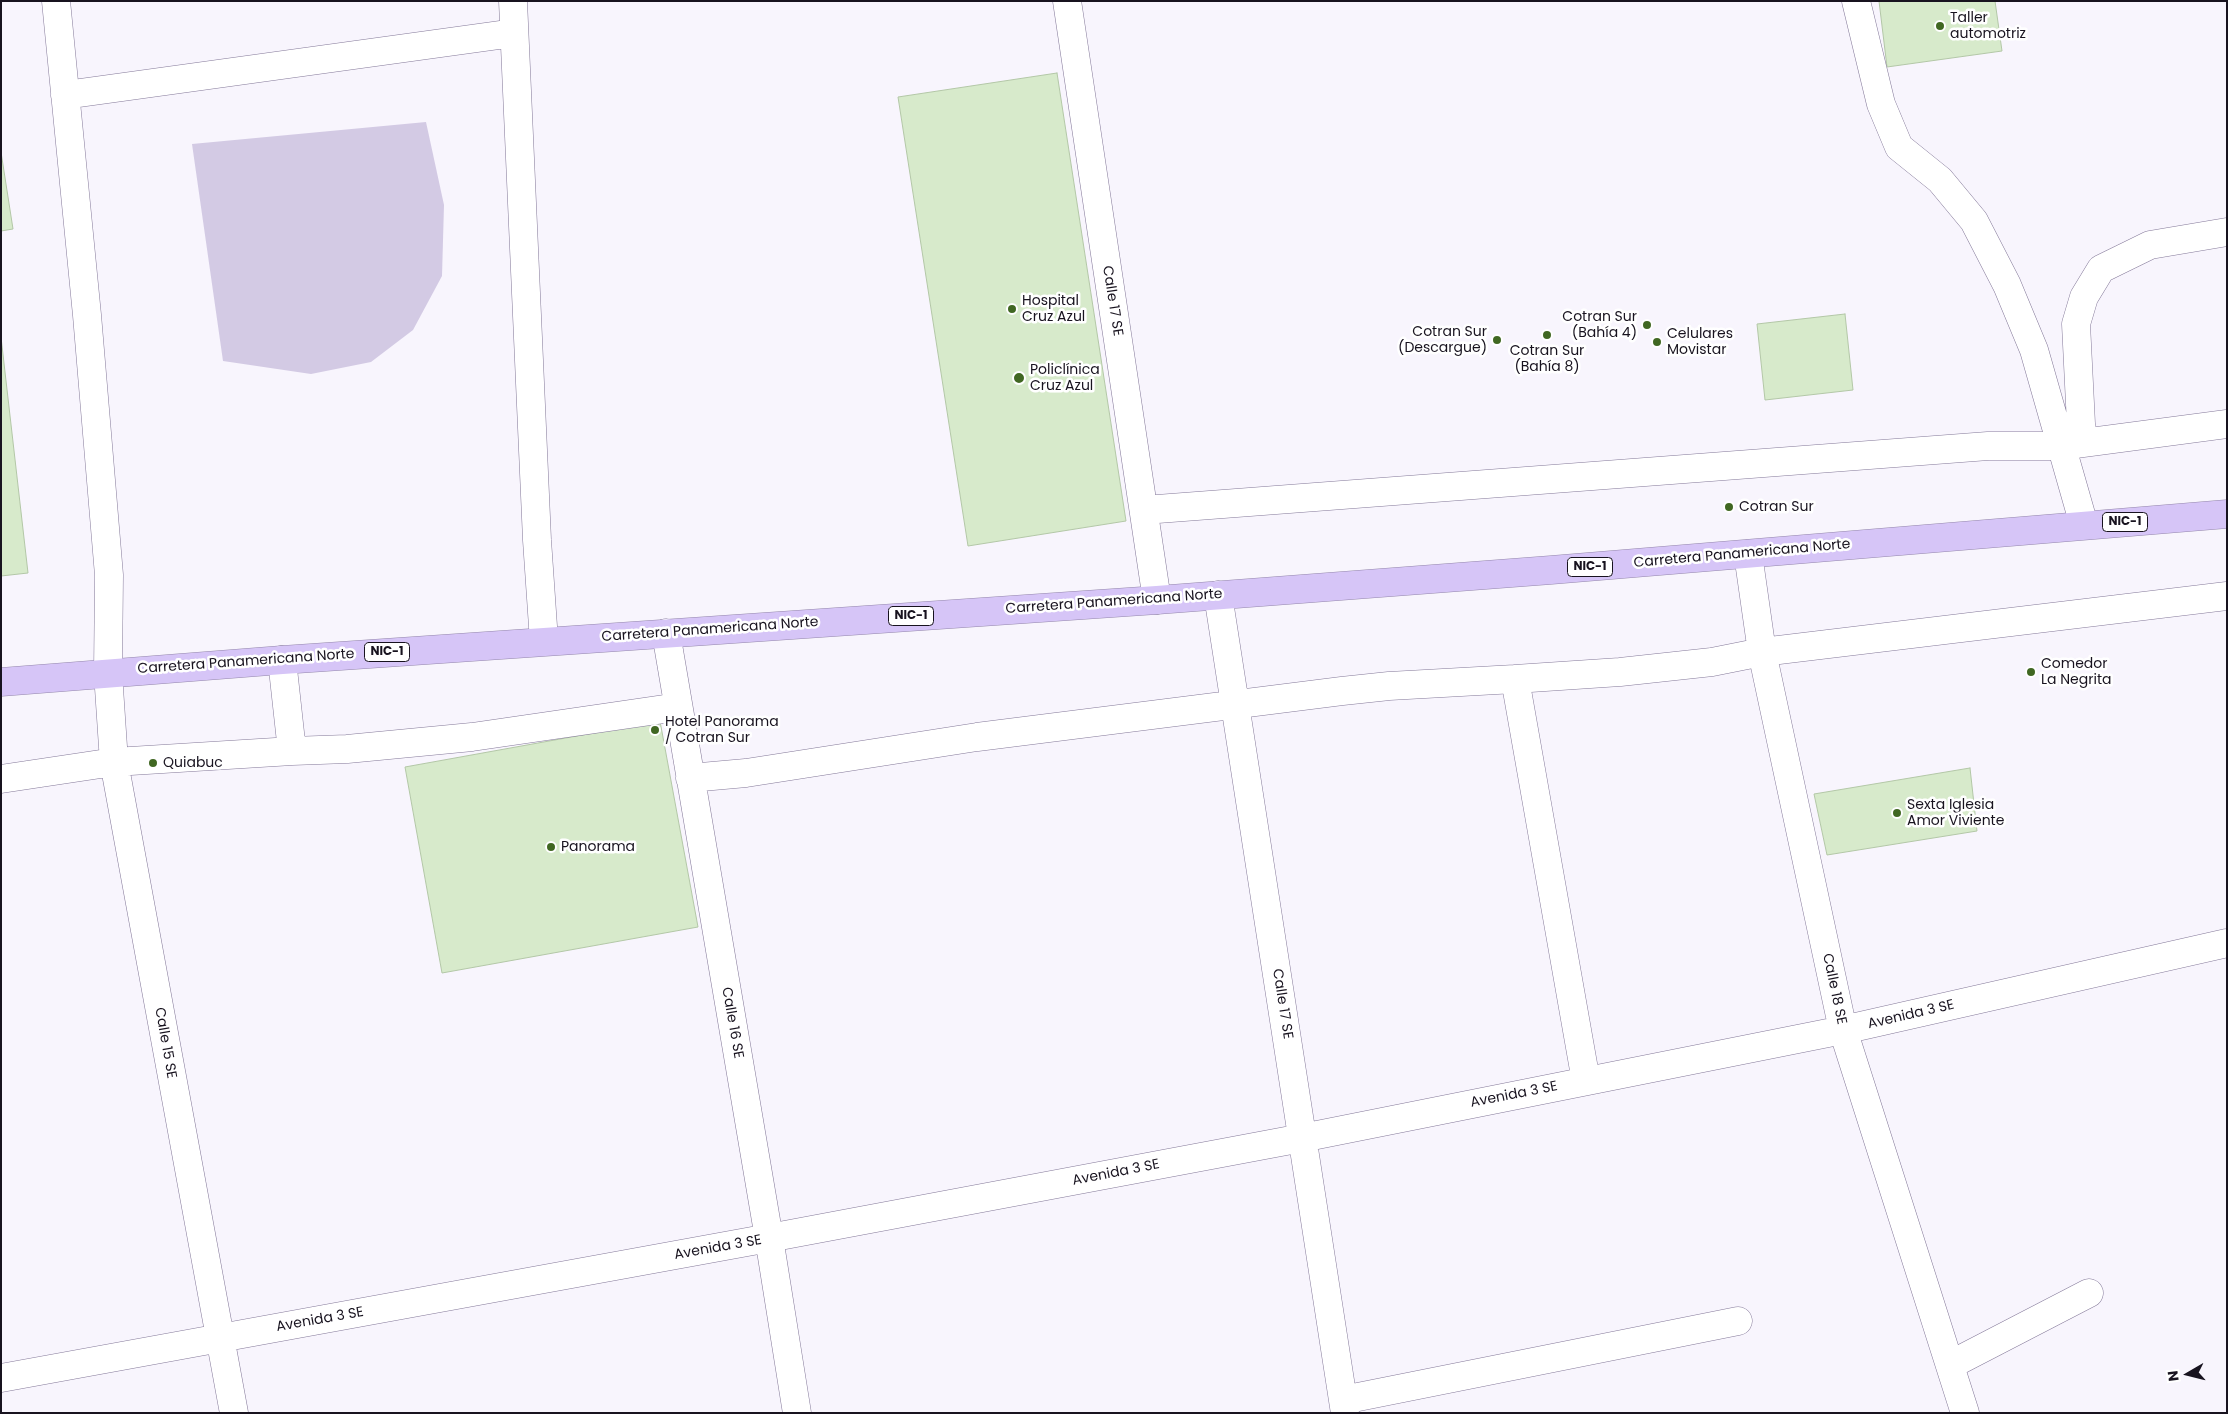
<!DOCTYPE html>
<html>
<head>
<meta charset="utf-8">
<style>
	body { margin:0 }
	#map { position:relative; width:2228px; height:1414px; overflow:hidden; background:#f8f5fd; font-family:Poppins,sans-serif }
	canvas { display:block }
	.frame { position:absolute; inset:0; border:2px solid #18131f; pointer-events:none }
	.north { position:absolute; left:2163px; top:1349px; width:50px; height:50px; -webkit-text-stroke:4px #fff; paint-order:stroke; rotate:262deg; font-size:14px; font-weight:700; line-height:20px; text-align:center; color:#18131f }
	.north::after { content:''; display:block; margin:auto; width:18px; height:22px; background:#18131f; clip-path:polygon(50% 0,100% 100%,50% 72%,0 100%) }
</style>
</head>
<body>
<div id="map">
<canvas width="2228" height="1414"></canvas>
<div class="frame"></div>
<div class="north">N</div>
</div>
<script>
const context = document.querySelector('canvas').getContext('2d');
context.lineJoin = 'round';
function fill(path, color) {
  context.fillStyle = color;
  context.fill(path, 'evenodd');
}
function shape(rows) {
  const path = new Path2D();
  for (const r of rows) {
    path.moveTo(r[0], r[1]);
    for (let i = 2; i < r.length; i += 2) path.lineTo(r[i], r[i + 1]);
  }
  return path;
}
function strokePath(path, color, width, dash) {
  context.strokeStyle = color;
  context.lineWidth = width;
  context.lineCap = dash ? 'butt' : 'round';
  context.setLineDash(dash || []);
  context.stroke(path);
}
function write(font, color, halo, rows, align = 'center') {
  context.font = font + ' Poppins,sans-serif';
  context.lineWidth = 5;
  context.setLineDash([]);
  context.textBaseline = 'middle';
  context.strokeStyle = halo;
  context.fillStyle = color;
  for (const [text, x, y, turn = 0] of rows) {
    context.save();
    context.translate(x, y);
    context.rotate((+turn || 0) * Math.PI / 180);
    context.textAlign = isNaN(turn) ? turn : align;
    if (halo) context.strokeText(text, 0, 0);
    context.fillText(text, 0, 0);
    context.restore();
  }
}
const green = shape([
	[426,122,444,205,442,276,413,330,371,362,311,374,223,361,192,144]
]);
const building = shape([
	[1879,1,1995,1,2002,51,1887,67,1879,1],
	[1057,73,1126,521,968,546,898,97,1057,73],
	[1,152,13,229,1,231,1,152],
	[1845,314,1853,390,1765,400,1757,324,1845,314],
	[1,337,28,573,1,576,1,337],
	[660,721,698,927,442,973,405,767,660,721],
	[1970,768,1977,831,1827,855,1814,794,1970,768]
]);
const minor = shape([
	[56,1,87,315,109,575,108,673,114,762,234,1413],
	[513,1,537,540,544,641],
	[1067,1,1157,600],
	[1856,1,1881,104,1899,147,1940,180,1974,221,2007,285,2034,350,2084,525],
	[65,95,514,33],
	[2084,443,2081,424,2076,324,2084,297,2101,269,2150,245,2227,232],
	[1144,510,1988,446,2060,446,2227,424],
	[1748,554,1762,652,1843,1030,1965,1413],
	[1218,595,1345,1413],
	[666,633,769,1238,797,1413],
	[282,660,292,751],
	[1515,679,1620,672,1712,662,1762,652,2227,596],
	[690,778,746,773,977,737,1342,691,1389,686,1515,679,1586,1081],
	[1,779,114,762,292,751,347,749,472,737,678,707],
	[1950,1365,2089,1293],
	[1,1378,769,1238,1302,1138,1843,1030,2227,943],
	[1343,1400,1738,1321]
]);
const highway = shape([
	[1,682,282,660,1157,600,1551,570,2227,514]
]);
const markers = [
	[1940,26,5,"#406722"],
	[1012,309,5,"#406722"],
	[1647,325,5,"#406722"],
	[1547,335,5,"#406722"],
	[1497,340,5,"#406722"],
	[1657,342,5,"#406722"],
	[1019,378,6,"#406722"],
	[1729,507,5,"#406722"],
	[2031,672,5,"#406722"],
	[655,730,5,"#406722"],
	[153,763,5,"#406722"],
	[1897,813,5,"#406722"],
	[551,847,5,"#406722"]
];
const shields = [
	[2125,522,45],
	[1590,567,45],
	[911,616,45],
	[387,652,45]
];
const shieldNames = [
	["NIC-1",2125,522],
	["NIC-1",1590,567],
	["NIC-1",911,616],
	["NIC-1",387,652]
];
const poiNames = [
	["Taller",1950,18],
	["automotriz",1950,34],
	["Hospital",1022,301],
	["Cruz Azul",1022,317],
	["Cotran Sur",1637,317,"right"],
	["(Bahía 4)",1637,333,"right"],
	["Cotran Sur",1487,332,"right"],
	["(Descargue)",1487,348,"right"],
	["Celulares",1667,334],
	["Movistar",1667,350],
	["Cotran Sur",1547,351,"center"],
	["(Bahía 8)",1547,367,"center"],
	["Policlínica",1030,370],
	["Cruz Azul",1030,386],
	["Cotran Sur",1739,507],
	["Comedor",2041,664],
	["La Negrita",2041,680],
	["Hotel Panorama",665,722],
	["/ Cotran Sur",665,738],
	["Quiabuc",163,763],
	["Sexta Iglesia",1907,805],
	["Amor Viviente",1907,821],
	["Panorama",561,847]
];
const streetNames = [
	["Calle 17 SE",1112,301,81],
	["Carretera Panamericana Norte",1742,554,-5],
	["Carretera Panamericana Norte",1114,602,-4],
	["Carretera Panamericana Norte",710,630,-4],
	["Carretera Panamericana Norte",246,662,-4],
	["Calle 18 SE",1834,989,78],
	["Calle 17 SE",1282,1004,81],
	["Avenida 3 SE",1911,1015,-13],
	["Calle 16 SE",732,1023,80],
	["Calle 15 SE",165,1043,80],
	["Avenida 3 SE",1514,1095,-11],
	["Avenida 3 SE",1116,1173,-11],
	["Avenida 3 SE",718,1248,-10],
	["Avenida 3 SE",320,1320,-10]
];
fill(green, '#d3cae4');
fill(building, '#d7eacb');
strokePath(building, '#b3c7a7', 1);
strokePath(minor, '#847999', 29);
strokePath(highway, '#9487ab', 29);
strokePath(minor, '#fff', 28);
strokePath(highway, '#d6c5f7', 28);
for (const [x, y, r, color] of markers) {
  const dot = new Path2D();
  dot.arc(x, y, r, 0, 2 * Math.PI);
  context.fillStyle = color;
  context.fill(dot);
  strokePath(dot, '#fff', 2);
}
for (const [x, y, w] of shields) {
  const box = new Path2D();
  box.roundRect(x - w / 2, y - 9.5, w, 19, 4);
  context.fillStyle = '#fff';
  context.fill(box);
  strokePath(box, '#18131f', 1);
}
write('bold 12px', '#18131f', null, shieldNames);
write('14px', '#18131f', '#fff', poiNames, 'left');
write('14px', '#18131f', '#fff', streetNames);
</script>
</body>
</html>
